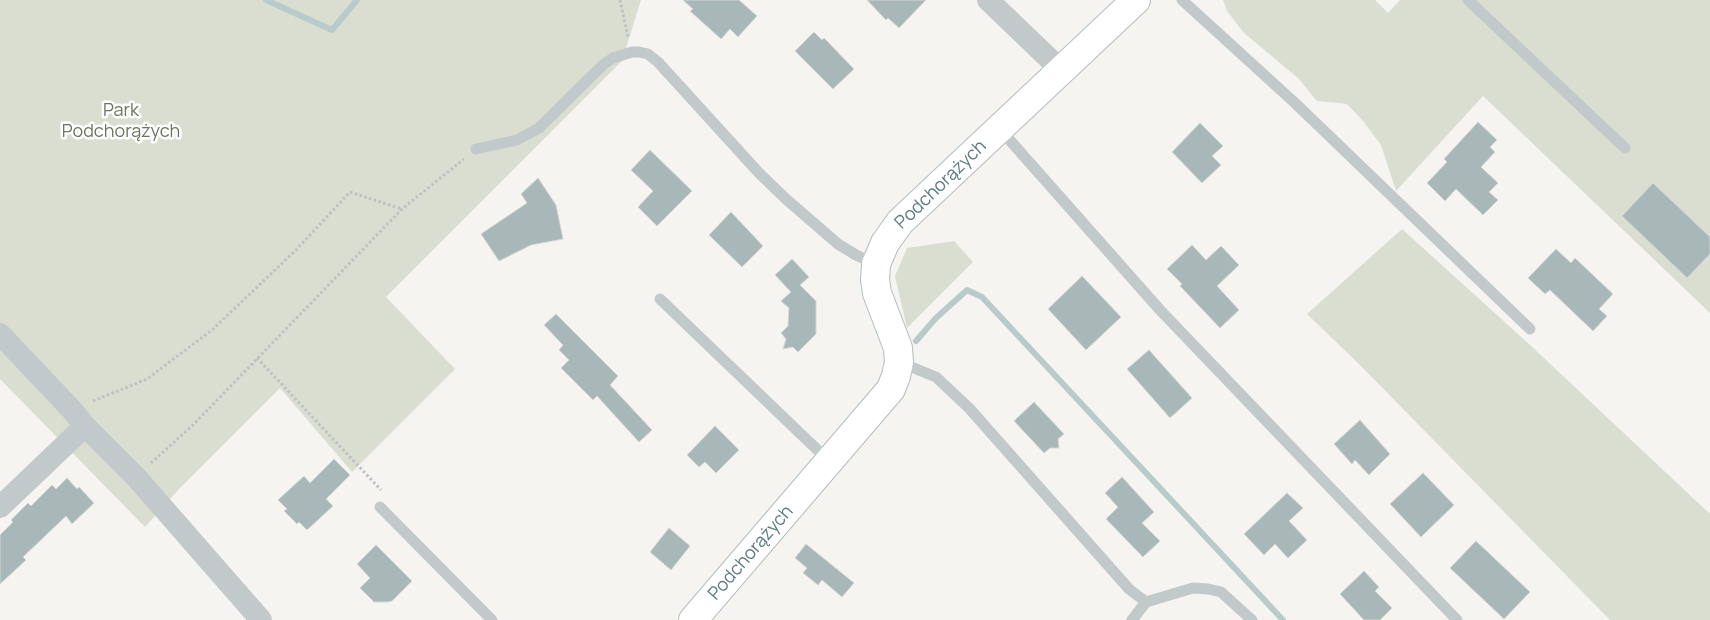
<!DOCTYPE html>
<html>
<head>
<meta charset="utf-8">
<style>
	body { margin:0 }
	canvas { display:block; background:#f5f4f1 }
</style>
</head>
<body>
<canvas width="1710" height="620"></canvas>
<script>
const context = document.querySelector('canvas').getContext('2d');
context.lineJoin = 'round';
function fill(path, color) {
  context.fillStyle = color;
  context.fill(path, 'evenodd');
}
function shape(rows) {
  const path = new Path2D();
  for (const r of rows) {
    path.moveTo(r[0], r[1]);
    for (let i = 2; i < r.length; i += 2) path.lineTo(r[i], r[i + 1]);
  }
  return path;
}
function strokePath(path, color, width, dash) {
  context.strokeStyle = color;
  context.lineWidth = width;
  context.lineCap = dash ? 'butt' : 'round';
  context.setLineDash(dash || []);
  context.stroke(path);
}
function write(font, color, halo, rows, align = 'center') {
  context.font = font + ' Manrope,sans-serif';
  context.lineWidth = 5;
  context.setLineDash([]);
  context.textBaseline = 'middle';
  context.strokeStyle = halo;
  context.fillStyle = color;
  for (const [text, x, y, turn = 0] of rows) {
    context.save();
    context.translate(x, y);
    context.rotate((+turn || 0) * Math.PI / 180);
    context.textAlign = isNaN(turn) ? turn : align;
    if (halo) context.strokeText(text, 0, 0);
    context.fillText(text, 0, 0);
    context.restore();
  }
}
const green = shape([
	[0,0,641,0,622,61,386,297,455,369,352,472,280,388,180,488,145,527,0,379],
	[1223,0,1375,0,1388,13,1400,0,1710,0,1710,313,1483,96,1396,191,1381,145,1363,121,1347,104,1317,101,1298,78,1244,33,1227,11],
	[1402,229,1529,344,1710,514,1710,620,1610,620,1360,365,1307,314],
	[954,241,973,262,907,328,895,276,907,248]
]);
const stream = shape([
	[266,0,332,30,357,0],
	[916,341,936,318,967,290,982,297,1283,620]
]);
const building = shape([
	[683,0,739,0,757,16,738,37,730,29,721,39,690,11,693,9,683,0],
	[867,0,926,0,899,28,888,18,886,20,867,0],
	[814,32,822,40,824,38,854,69,833,89,795,51,814,32],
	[1478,122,1497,140,1490,147,1495,152,1481,167,1498,183,1489,192,1498,200,1483,215,1456,189,1445,201,1427,183,1447,162,1444,159,1478,122],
	[1200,123,1223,146,1212,156,1221,165,1202,183,1172,152,1200,123],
	[650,150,692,191,657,226,638,207,653,191,631,170,650,150],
	[538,178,556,205,563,239,531,245,499,261,481,234,527,203,521,194,538,178],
	[1653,183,1710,237,1710,254,1687,278,1622,216,1653,183],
	[731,212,763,246,742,267,709,235,731,212],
	[1192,245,1206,260,1221,246,1239,265,1217,286,1239,310,1220,328,1180,286,1182,284,1167,269,1192,245],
	[1556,249,1571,263,1575,258,1613,294,1599,309,1607,316,1593,331,1550,290,1545,294,1528,278,1556,249],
	[792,259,809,277,800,285,816,301,816,334,798,352,793,347,783,349,786,339,781,333,788,326,789,308,781,301,791,292,775,275,792,259],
	[1082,276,1121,317,1086,350,1048,309,1082,276],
	[556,314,618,376,610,385,652,430,639,442,597,396,593,400,561,368,569,360,559,350,563,345,544,325,556,314],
	[1149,350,1192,398,1170,418,1127,369,1149,350],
	[1034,402,1064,434,1058,439,1059,448,1050,448,1044,453,1014,421,1034,402],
	[1360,420,1390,454,1369,475,1355,460,1352,464,1334,444,1360,420],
	[715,426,739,450,716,473,705,462,699,467,687,455,715,426],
	[334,459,350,475,326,499,333,506,307,530,299,522,297,524,284,511,287,509,278,500,304,476,310,483,334,459],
	[1423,473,1454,505,1421,537,1390,504,1423,473],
	[1122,477,1154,512,1142,523,1160,541,1143,557,1106,519,1118,507,1105,493,1122,477],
	[67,478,77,489,79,487,94,503,72,524,66,516,23,557,26,560,0,584,0,535,13,522,11,520,28,503,31,506,52,485,56,489,67,478],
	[1287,493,1303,508,1289,521,1307,540,1288,558,1275,544,1264,555,1244,534,1287,493],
	[669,528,690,546,671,570,650,552,669,528],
	[1476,541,1530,592,1504,619,1450,568,1476,541],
	[806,544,854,583,842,597,822,580,818,585,803,573,807,568,795,558,806,544],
	[376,545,412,581,392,601,387,602,374,602,360,588,370,578,357,564,376,545],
	[1364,571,1379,587,1375,591,1392,608,1380,620,1364,620,1340,594,1364,571]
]);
const path = shape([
	[620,0,628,37],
	[257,358,381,490],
	[93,401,147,379,212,330,295,251,350,192,402,209],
	[151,463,194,424,402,209,464,159]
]);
const lane = shape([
	[1182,0,1295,103,1530,329],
	[1468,0,1625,148],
	[999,128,1160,310,1457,620],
	[476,149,517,140,539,128,604,64,613,58,632,52,639,52,648,54,658,62,759,173,786,199,838,244,856,255,876,264],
	[660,299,829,461],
	[899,362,936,377,969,408,1129,589,1146,602,1193,588,1208,589,1221,592,1252,620],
	[380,507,492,620],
	[1132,620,1146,602]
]);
const street = shape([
	[988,0,1061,70],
	[0,334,72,410,85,426,136,477,261,620],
	[0,507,85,426]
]);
const secondary = shape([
	[693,620,891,389,896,376,899,362,898,348,877,293,875,280,876,264,885,243,900,222,1136,0]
]);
const parkNames = [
	["Park",121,111],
	["Podchorążych",121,132]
];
const streetNames = [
	["Podchorążych",941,185,-44],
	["Podchorążych",751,553,-49]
];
fill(green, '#daded1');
strokePath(stream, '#b8cbca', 6);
fill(building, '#a8b7b7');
strokePath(building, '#d6d6d4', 1);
strokePath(secondary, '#b4bdbe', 30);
strokePath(path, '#bdc1c2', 3, [2.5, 2.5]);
strokePath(lane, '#c2c9ca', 11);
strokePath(street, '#c2c9ca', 22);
strokePath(secondary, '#fff', 28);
write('18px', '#69775d', '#fff', parkNames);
write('18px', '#5d7a7f', '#fff', streetNames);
</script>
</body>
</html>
